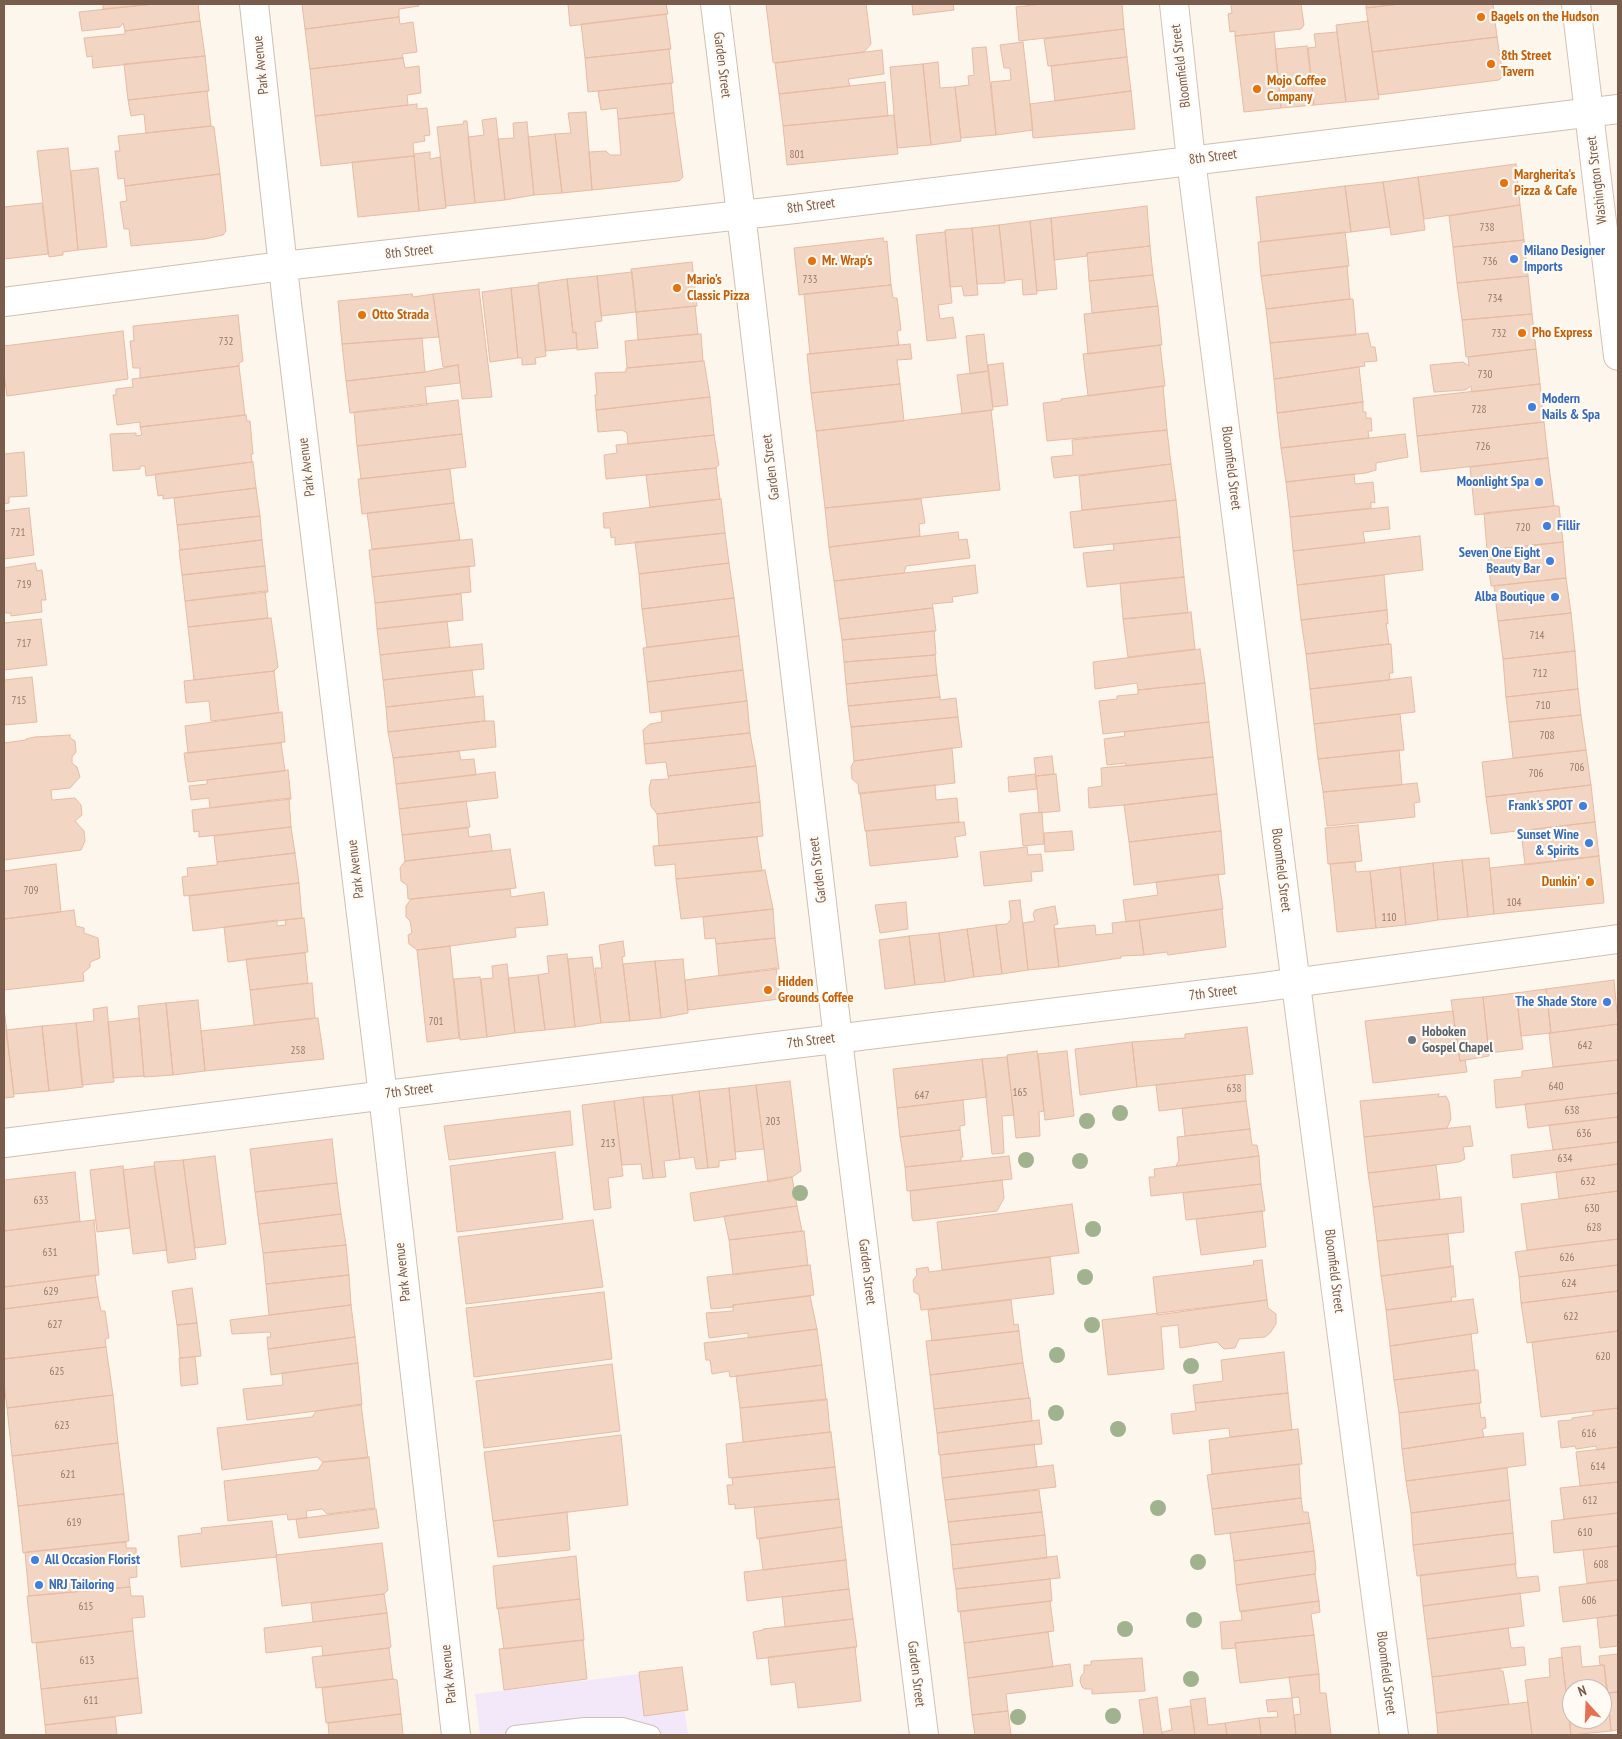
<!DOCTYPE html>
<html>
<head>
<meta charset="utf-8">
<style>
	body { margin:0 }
	#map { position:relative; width:1622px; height:1739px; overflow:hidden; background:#fdf6ec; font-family:"PT Sans Narrow",sans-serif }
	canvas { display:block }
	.frame { position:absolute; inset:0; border:5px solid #7a5c4d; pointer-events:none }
	.north { position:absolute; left:1562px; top:1679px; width:50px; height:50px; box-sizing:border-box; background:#fffaf3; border:1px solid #cabbb1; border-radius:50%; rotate:340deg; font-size:14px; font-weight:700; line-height:20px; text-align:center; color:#7a5c4d }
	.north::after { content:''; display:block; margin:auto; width:18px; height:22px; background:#e76f51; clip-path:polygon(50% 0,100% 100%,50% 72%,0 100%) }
</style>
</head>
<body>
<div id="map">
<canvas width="1622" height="1739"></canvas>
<div class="frame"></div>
<div class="north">N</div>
</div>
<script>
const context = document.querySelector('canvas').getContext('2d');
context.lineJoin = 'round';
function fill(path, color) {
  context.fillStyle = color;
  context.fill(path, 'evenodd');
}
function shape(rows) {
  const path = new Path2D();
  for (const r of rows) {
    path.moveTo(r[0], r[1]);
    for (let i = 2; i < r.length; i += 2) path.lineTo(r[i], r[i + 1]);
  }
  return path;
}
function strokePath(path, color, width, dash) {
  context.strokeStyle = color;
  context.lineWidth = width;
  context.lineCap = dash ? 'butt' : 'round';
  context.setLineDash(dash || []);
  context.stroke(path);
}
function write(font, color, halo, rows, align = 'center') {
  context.font = font + ' "PT Sans Narrow",sans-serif';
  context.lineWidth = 4.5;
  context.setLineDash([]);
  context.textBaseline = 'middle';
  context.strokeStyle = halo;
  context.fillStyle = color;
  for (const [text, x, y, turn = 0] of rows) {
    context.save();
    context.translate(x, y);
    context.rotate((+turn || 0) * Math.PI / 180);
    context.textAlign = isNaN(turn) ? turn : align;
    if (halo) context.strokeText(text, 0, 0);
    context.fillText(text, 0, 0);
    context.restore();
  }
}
const education = shape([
	[679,1669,688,1735,480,1735,475,1694]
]);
const building = shape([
	[103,4,154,4,103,9,103,4],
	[154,4,198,4,200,21,125,31,123,23,120,27,82,31,79,12,154,4],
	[302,4,418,4,419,6,399,9,399,17,305,29,302,4],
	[568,4,666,4,668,14,570,26,568,4],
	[766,4,866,4,871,44,864,52,775,63,773,62,766,4],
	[912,4,953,4,954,10,913,15,912,4],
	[1042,4,1122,4,1124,29,1019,41,1016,7,1042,4],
	[1231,4,1301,4,1304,25,1301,29,1235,36,1235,31,1230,32,1228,14,1232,13,1231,4],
	[1366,4,1400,4,1366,8,1366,4],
	[1400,4,1493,4,1497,37,1372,52,1366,8,1400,4],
	[666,14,671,49,585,58,581,24,666,14],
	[399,17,400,24,413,22,417,52,402,54,403,58,310,69,305,29,399,17],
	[200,21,205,56,93,68,92,56,87,57,84,38,125,34,125,31,200,21],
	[1368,21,1379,99,1346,102,1336,25,1368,21],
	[1124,29,1127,57,1048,66,1044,39,1124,29],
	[1274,32,1281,108,1244,112,1235,36,1274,32],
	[1337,32,1346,102,1314,105,1308,48,1316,47,1314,34,1337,32],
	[1497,37,1503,76,1499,80,1378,95,1372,52,1497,37],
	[1023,42,1033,130,996,135,991,82,1011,80,1010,68,1004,68,1000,45,1023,42],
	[1307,46,1314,105,1281,108,1275,49,1307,46],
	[986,47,996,135,961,138,955,87,969,85,968,76,974,75,972,48,986,47],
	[669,49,673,83,588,92,585,58,669,49],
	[882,50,884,74,848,79,850,86,779,94,775,63,882,50],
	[205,56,209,91,128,100,124,64,205,56],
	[1127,57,1131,91,1055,101,1051,66,1127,57],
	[403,58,405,68,419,66,421,93,407,95,408,105,315,116,310,69,403,58],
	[938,62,940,88,955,87,961,141,931,145,923,64,938,62],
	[923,64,931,145,897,148,890,67,923,64],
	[885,82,888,116,783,126,779,94,885,82],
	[671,83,674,113,618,119,617,108,601,110,598,91,671,83],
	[207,91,211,126,146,133,144,114,131,116,128,100,207,91],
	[1131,91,1135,129,1033,138,1030,104,1131,91],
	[417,104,417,109,427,108,430,135,424,136,425,141,413,143,414,156,321,166,315,116,417,104],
	[586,112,592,190,562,193,555,134,571,133,568,113,586,112],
	[674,113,683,177,679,181,592,190,589,152,606,151,610,155,621,155,618,119,674,113],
	[894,115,898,154,787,165,783,126,894,115],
	[496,118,505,200,475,203,468,137,484,135,482,120,496,118],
	[464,121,467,121,475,203,446,206,437,127,463,124,464,121],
	[527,122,534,195,505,200,498,139,514,138,513,123,527,122],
	[211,126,214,127,220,174,125,186,124,178,118,179,115,151,120,151,118,136,211,126],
	[555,134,562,193,534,195,528,137,555,134],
	[68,148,78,250,63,252,63,255,49,257,37,151,68,148],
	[430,152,430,159,440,157,446,208,419,211,414,154,430,152],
	[414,156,419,211,358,217,352,162,414,156],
	[1516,164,1520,205,1424,219,1418,177,1516,164],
	[98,168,107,247,78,250,71,171,98,168],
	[220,174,226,231,223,235,205,239,131,246,129,229,124,229,120,202,127,201,125,186,220,174],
	[1418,177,1425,230,1391,235,1383,182,1418,177],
	[1383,182,1390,227,1351,232,1345,186,1383,182],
	[1345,186,1351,232,1261,242,1256,197,1345,186],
	[42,203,48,254,4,259,4,207,42,203],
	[1520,205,1524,240,1453,247,1449,216,1520,205],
	[1147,206,1150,246,1087,253,1087,256,1054,260,1051,218,1147,206],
	[1051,218,1057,289,1037,291,1030,221,1051,218],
	[1030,221,1037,294,1023,295,1022,279,1005,281,999,225,1030,221],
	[999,225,1005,283,977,284,972,228,999,225],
	[972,228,978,295,964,296,962,286,950,287,945,230,972,228],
	[945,232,952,303,938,305,940,319,953,317,956,338,927,341,916,235,945,232],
	[1345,232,1349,266,1261,276,1258,242,1345,232],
	[883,238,884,242,887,241,891,285,799,295,794,248,883,238],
	[1524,240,1528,276,1457,283,1453,247,1524,240],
	[1150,246,1153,275,1089,281,1087,253,1150,246],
	[692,262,697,306,636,312,631,269,692,262],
	[1347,266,1350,299,1266,309,1261,276,1347,266],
	[632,272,636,312,601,316,597,276,632,272],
	[1153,275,1158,306,1092,313,1089,281,1153,275],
	[597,276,602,321,595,322,598,348,577,350,576,332,573,333,567,279,597,276],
	[1528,276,1532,314,1462,320,1457,283,1528,276],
	[567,279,573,333,576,332,577,348,546,351,538,283,567,279],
	[538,285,546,356,535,358,536,364,522,365,522,358,518,358,511,288,538,285],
	[891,285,893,298,897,298,901,330,897,331,899,345,810,354,804,294,891,285],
	[511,288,518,358,490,362,482,292,511,288],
	[479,289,492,397,462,399,458,365,443,367,433,294,479,289],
	[412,294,413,297,433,294,439,337,342,344,338,301,412,294],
	[1350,299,1353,299,1356,335,1270,343,1266,309,1350,299],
	[695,306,698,334,638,340,636,312,695,306],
	[1158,306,1162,345,1088,354,1084,314,1158,306],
	[1532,314,1536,349,1466,357,1462,320,1532,314],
	[238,315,243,361,239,363,239,366,140,378,140,368,133,368,130,341,134,341,133,326,238,315],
	[123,331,128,379,7,396,4,374,4,346,123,331],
	[1368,333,1371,347,1375,347,1377,361,1364,362,1365,366,1274,379,1270,343,1368,333],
	[701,334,703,361,627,368,625,341,701,334],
	[984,334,988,371,970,374,966,336,984,334],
	[422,338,425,372,346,381,342,344,422,338],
	[910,344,912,359,897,360,900,384,811,393,807,354,910,344],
	[1160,345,1165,386,1088,396,1083,354,1160,345],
	[1536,349,1540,384,1472,392,1471,386,1465,390,1434,392,1430,365,1463,362,1469,366,1468,357,1536,349],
	[704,361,710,397,596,410,595,395,597,395,595,373,626,372,626,369,627,368,704,361],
	[1003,363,1008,405,993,407,988,365,1003,363],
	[458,365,460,383,425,387,427,405,350,413,346,381,425,372,458,365],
	[239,366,245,415,140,427,140,422,117,425,113,395,116,395,116,389,133,387,132,379,239,366],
	[1359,367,1363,402,1277,413,1274,379,1359,367],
	[988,371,993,410,962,414,957,375,988,371],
	[900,384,904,421,816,431,811,393,900,384],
	[1540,384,1544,422,1417,436,1413,398,1540,384],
	[1163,386,1167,430,1047,441,1043,403,1061,401,1061,399,1163,386],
	[710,397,714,435,628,444,627,433,622,430,598,432,596,410,710,397],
	[458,400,462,434,357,446,354,412,458,400],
	[1363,402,1363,412,1366,412,1366,418,1371,418,1372,431,1368,431,1369,438,1281,448,1277,413,1363,402],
	[991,410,1000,490,825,508,816,431,991,410],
	[246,415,247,421,250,421,253,454,251,454,252,462,146,476,145,466,140,466,140,469,113,471,110,434,136,433,136,436,142,435,140,427,246,415],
	[1544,422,1548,458,1421,472,1417,436,1544,422],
	[1167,430,1171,464,1054,478,1051,457,1073,455,1072,440,1167,430],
	[462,434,466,467,361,479,357,446,462,434],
	[1405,434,1408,457,1376,463,1376,470,1366,473,1286,482,1281,448,1405,434],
	[714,435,719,465,716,468,606,479,604,455,617,453,616,445,714,435],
	[24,452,27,496,9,497,9,503,4,504,4,454,24,452],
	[1548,458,1554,506,1475,515,1470,467,1548,458],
	[253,462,256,488,163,499,163,495,158,496,155,474,253,462],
	[1171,464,1176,500,1082,510,1079,476,1171,464],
	[716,468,720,499,650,507,646,475,716,468],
	[450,469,454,503,362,514,358,479,450,469],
	[1354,474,1355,484,1373,482,1375,503,1371,502,1371,508,1290,517,1286,482,1354,474],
	[256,488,260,516,177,525,174,498,256,488],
	[721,499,725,533,615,545,615,537,611,538,610,528,604,528,603,513,721,499],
	[921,499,925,523,919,524,920,536,829,547,825,508,921,499],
	[1176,500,1180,537,1074,548,1070,512,1176,500],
	[454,503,460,540,372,549,367,513,454,503],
	[1554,506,1559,506,1563,542,1487,550,1484,513,1554,506],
	[1388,507,1390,529,1363,532,1365,543,1293,551,1290,517,1388,507],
	[29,508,34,555,4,559,4,511,29,508],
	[260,516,262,540,180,550,177,525,260,516],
	[958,532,959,540,967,539,970,558,906,566,904,573,834,581,829,547,958,532],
	[725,533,729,563,639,574,635,542,725,533],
	[1420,536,1423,570,1297,585,1293,551,1420,536],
	[1180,537,1184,577,1087,587,1083,553,1114,550,1113,544,1180,537],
	[472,539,475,566,372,577,369,550,472,539],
	[262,540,265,566,182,575,179,550,262,540],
	[1563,542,1566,578,1491,586,1487,550,1563,542],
	[35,563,37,571,42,570,46,600,41,600,42,612,11,616,11,613,4,613,4,568,35,563],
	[729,563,734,598,642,609,639,574,729,563],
	[975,565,978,593,952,597,953,602,932,604,933,608,839,619,834,581,975,565],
	[265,566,268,592,185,601,182,575,265,566],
	[469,566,471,592,375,603,372,577,469,566],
	[1384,575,1387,610,1301,620,1297,585,1384,575],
	[1184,577,1188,613,1123,619,1120,583,1184,577],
	[1566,578,1571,613,1498,621,1494,586,1566,578],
	[265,591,268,618,188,627,185,601,265,591],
	[461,594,463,620,377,629,375,603,461,594],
	[734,598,739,636,647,647,642,609,734,598],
	[933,608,936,631,842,640,839,619,933,608],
	[1387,610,1388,624,1386,623,1389,644,1306,654,1301,620,1387,610],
	[1191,612,1195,649,1128,657,1123,619,1191,612],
	[1571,613,1575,651,1503,659,1498,621,1571,613],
	[271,618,278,667,274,671,194,680,188,627,271,618],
	[41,619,47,665,4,670,4,623,41,619],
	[447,621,450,647,380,655,377,629,447,621],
	[934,631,936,654,935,655,844,662,842,640,934,631],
	[739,636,743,670,647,682,643,648,739,636],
	[482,644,484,669,383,680,380,655,482,644],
	[1389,644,1391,644,1393,673,1389,673,1390,680,1310,689,1306,654,1389,644],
	[1200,649,1205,683,1138,690,1137,683,1095,689,1093,662,1200,649],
	[1575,651,1578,689,1506,697,1503,659,1575,651],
	[935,655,937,675,846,684,844,662,935,655],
	[472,670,475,697,386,707,383,680,472,670],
	[743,670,747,701,650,713,647,682,743,670],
	[274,671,279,713,211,721,209,701,186,703,184,681,274,671],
	[937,675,940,697,848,706,846,684,937,675],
	[32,677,37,722,4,725,4,680,32,677],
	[1411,677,1415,712,1314,724,1310,689,1411,677],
	[1205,683,1209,722,1103,734,1099,701,1117,699,1117,696,1138,694,1138,690,1205,683],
	[1578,689,1581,715,1509,722,1506,697,1578,689],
	[483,696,485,721,388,732,386,707,483,696],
	[940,697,940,700,956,698,958,717,851,727,848,706,940,697],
	[747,701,750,733,644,744,643,730,650,724,662,722,661,711,747,701],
	[282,712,285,742,188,753,185,726,282,712],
	[1400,714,1404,750,1318,759,1314,724,1400,714],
	[1581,715,1586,750,1513,758,1509,722,1581,715],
	[958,717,962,747,854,761,851,727,958,717],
	[485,721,494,721,496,747,393,758,388,732,485,721],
	[1209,722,1213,757,1126,766,1126,763,1107,765,1104,739,1125,736,1124,732,1209,722],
	[750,733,756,766,668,776,666,762,646,764,644,744,750,733],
	[70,735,70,738,75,741,76,752,72,757,72,763,77,767,80,777,70,788,51,790,52,800,75,798,81,805,82,815,75,821,84,831,85,841,81,850,4,860,4,743,26,740,26,739,35,737,70,735],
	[281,743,285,771,188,782,184,753,281,743],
	[952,748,955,783,859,794,858,784,852,779,851,767,854,761,952,748],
	[1399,750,1402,785,1323,792,1318,759,1399,750],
	[1586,750,1591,785,1486,797,1482,762,1586,750],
	[459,751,461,760,474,759,476,775,396,784,393,758,459,751],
	[1052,756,1054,774,1036,776,1034,758,1052,756],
	[1213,757,1217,794,1124,805,1089,808,1088,788,1102,786,1101,768,1213,757],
	[756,766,760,802,657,814,651,806,649,789,651,780,669,779,668,776,756,766],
	[288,770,291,799,210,808,209,798,191,800,189,786,207,784,207,780,288,770],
	[495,772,498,798,399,809,396,784,495,772],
	[1035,774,1037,789,1009,792,1008,777,1035,774],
	[1056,774,1060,811,1039,813,1036,776,1056,774],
	[1417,783,1420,802,1414,803,1415,817,1327,826,1323,792,1417,783],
	[935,785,936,800,957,798,959,822,865,831,860,793,935,785],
	[1591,785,1595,822,1491,834,1486,797,1591,785],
	[1217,794,1221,831,1129,842,1124,805,1217,794],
	[289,798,291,827,199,837,199,831,194,832,192,810,289,798],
	[466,801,470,827,402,835,399,809,466,801],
	[760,802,763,836,659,846,657,814,760,802],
	[1042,812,1044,844,1023,846,1020,814,1042,812],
	[964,822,966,835,955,837,958,857,870,866,866,831,964,822],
	[1595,822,1599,856,1525,865,1521,831,1595,822],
	[1358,825,1362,861,1328,864,1325,828,1358,825],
	[291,827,295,853,217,862,214,836,291,827],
	[468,828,469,837,490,834,492,851,405,861,402,835,468,828],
	[1072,831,1074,850,1045,852,1044,833,1072,831],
	[1221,831,1225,874,1134,885,1129,842,1221,831],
	[757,837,762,871,676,879,675,864,655,866,653,846,757,837],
	[1027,847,1028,855,1041,854,1043,871,1031,872,1032,881,984,886,980,852,1027,847],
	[510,849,516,888,411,899,408,899,407,885,401,881,400,868,405,861,510,849],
	[295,853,299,883,184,896,182,877,188,876,187,868,217,865,217,862,295,853],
	[1599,856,1604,903,1494,914,1490,868,1599,856],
	[1489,858,1494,914,1468,917,1462,860,1489,858],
	[1462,860,1468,917,1438,920,1433,863,1462,860],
	[1355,862,1356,872,1370,871,1376,928,1337,932,1330,864,1355,862],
	[1433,863,1438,920,1406,925,1400,867,1433,863],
	[56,864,61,912,4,919,4,871,56,864],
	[1400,867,1406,925,1376,928,1370,871,1400,867],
	[765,870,773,909,681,919,676,879,765,870],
	[1218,874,1223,909,1126,922,1123,900,1158,895,1156,882,1218,874],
	[299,883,302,918,193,931,189,896,299,883],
	[510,889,511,897,544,892,548,925,515,928,516,937,450,946,417,950,409,944,408,935,412,933,410,921,406,917,406,906,411,899,510,889],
	[1020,900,1028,970,1002,974,996,925,1007,924,1011,919,1009,901,1020,900],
	[906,902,908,929,880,933,875,905,906,902],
	[1055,906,1058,924,1054,925,1059,967,1028,970,1023,923,1035,921,1033,914,1035,910,1055,906],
	[773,909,775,938,716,944,715,938,705,939,703,917,773,909],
	[1222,909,1226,947,1168,955,1167,952,1144,955,1139,920,1222,909],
	[74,910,76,926,84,928,84,933,98,938,100,958,90,962,90,967,83,973,84,981,4,990,4,919,74,910],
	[304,918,308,952,228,962,224,927,277,920,277,926,286,925,285,920,304,918],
	[1139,920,1144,955,1121,956,1121,958,1059,967,1054,929,1095,925,1096,935,1113,933,1112,923,1139,920],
	[996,925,1002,974,974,977,967,929,996,925],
	[967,929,974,977,945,982,939,933,967,929],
	[939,933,945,982,915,985,909,936,939,933],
	[909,936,915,985,885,989,879,940,909,936],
	[775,938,779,969,719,976,716,944,775,938],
	[623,941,625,956,622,957,630,1021,601,1023,595,968,602,968,599,945,623,941],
	[450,946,459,1038,427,1042,417,950,450,946],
	[305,953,308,983,250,990,246,959,305,953],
	[567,954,575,1027,545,1030,538,975,549,973,547,956,567,954],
	[592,957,601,1023,575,1027,568,959,592,957],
	[683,959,688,1013,661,1018,655,961,683,959],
	[655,961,661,1018,630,1021,623,964,655,961],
	[507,964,515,1033,487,1037,481,979,493,978,492,966,507,964],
	[776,968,780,999,688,1010,685,980,776,968],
	[538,975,545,1030,515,1033,508,978,538,975],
	[480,977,487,1037,460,1040,454,979,480,977],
	[1614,980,1618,1024,1551,1033,1546,989,1614,980],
	[312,983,315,1018,254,1025,250,990,312,983],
	[1546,989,1551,1033,1521,1036,1516,993,1546,989],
	[1516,993,1523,1049,1489,1053,1483,997,1516,993],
	[1483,997,1489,1056,1460,1061,1451,1000,1483,997],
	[198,1000,205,1071,173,1075,166,1003,198,1000],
	[166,1003,173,1075,144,1077,138,1006,166,1003],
	[4,1007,14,1097,4,1098,4,1007],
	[107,1007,114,1082,82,1085,76,1023,94,1021,93,1009,107,1007],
	[1453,1011,1460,1061,1465,1060,1467,1072,1373,1083,1365,1021,1453,1011],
	[139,1018,144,1076,113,1078,108,1022,139,1018],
	[318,1018,324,1059,205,1071,201,1031,318,1018],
	[76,1023,83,1087,49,1091,42,1026,76,1023],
	[1618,1024,1618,1060,1553,1067,1549,1033,1618,1024],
	[42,1026,49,1091,14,1094,6,1030,42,1026],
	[1247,1027,1253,1074,1137,1087,1132,1042,1185,1038,1185,1034,1247,1027],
	[1132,1042,1137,1087,1080,1095,1075,1049,1132,1042],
	[1037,1051,1044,1111,1039,1112,1040,1136,1016,1138,1007,1055,1037,1051],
	[1067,1051,1074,1116,1045,1120,1038,1054,1067,1051],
	[1007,1057,1014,1115,1002,1116,1004,1153,992,1154,982,1059,1007,1057],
	[982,1059,987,1097,897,1108,893,1069,982,1059],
	[1618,1060,1618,1093,1496,1108,1494,1080,1522,1077,1522,1071,1618,1060],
	[1245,1075,1246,1101,1159,1111,1156,1085,1245,1075],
	[790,1081,801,1171,792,1177,768,1182,756,1085,790,1081],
	[756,1085,764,1149,735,1152,729,1088,756,1085],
	[729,1088,736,1159,719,1161,719,1167,708,1168,699,1091,729,1088],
	[699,1091,708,1168,696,1169,694,1157,680,1159,672,1095,699,1091],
	[1618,1093,1618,1117,1528,1128,1525,1104,1618,1093],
	[1439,1094,1438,1097,1446,1096,1449,1102,1451,1119,1447,1128,1364,1137,1360,1101,1439,1094],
	[672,1095,680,1159,664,1161,666,1177,653,1178,643,1097,672,1095],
	[643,1097,653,1178,643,1179,641,1164,622,1165,614,1101,643,1097],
	[963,1100,965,1125,960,1126,960,1130,900,1137,897,1108,963,1100],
	[614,1101,623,1176,608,1178,611,1208,594,1210,582,1105,614,1101],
	[1246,1101,1250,1129,1185,1136,1182,1108,1246,1101],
	[570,1111,573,1145,449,1160,444,1126,570,1111],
	[1618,1117,1618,1142,1553,1150,1549,1125,1618,1117],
	[1470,1126,1473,1146,1463,1147,1465,1159,1459,1162,1368,1173,1364,1137,1470,1126],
	[1250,1129,1252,1145,1257,1145,1259,1156,1176,1166,1179,1160,1177,1137,1250,1129],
	[960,1130,963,1157,961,1157,961,1161,905,1167,900,1137,960,1130],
	[332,1139,337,1183,255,1192,250,1149,332,1139],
	[1618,1142,1618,1164,1513,1178,1511,1155,1618,1142],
	[555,1152,563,1219,457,1232,450,1166,555,1152],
	[215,1156,226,1244,195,1248,183,1160,215,1156],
	[1009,1156,1012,1179,907,1191,905,1167,1009,1156],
	[1259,1156,1261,1184,1151,1196,1149,1177,1155,1177,1154,1169,1259,1156],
	[183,1160,196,1259,168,1263,154,1162,183,1160],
	[1618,1164,1618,1191,1559,1199,1556,1172,1618,1164],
	[1436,1165,1440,1199,1373,1207,1368,1173,1436,1165],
	[123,1166,130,1228,97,1232,90,1170,123,1166],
	[154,1166,167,1250,133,1254,123,1170,154,1166],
	[75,1172,80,1221,4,1231,4,1180,75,1172],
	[792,1177,797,1206,694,1221,690,1193,792,1177],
	[1002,1180,1004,1198,997,1211,913,1221,913,1219,912,1219,910,1191,1002,1180],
	[337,1183,341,1214,259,1224,255,1192,337,1183],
	[1261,1184,1265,1211,1186,1220,1183,1193,1261,1184],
	[1618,1191,1618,1239,1527,1250,1521,1204,1618,1191],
	[1461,1197,1464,1232,1377,1241,1373,1207,1461,1197],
	[1072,1204,1079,1253,942,1270,937,1222,1072,1204],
	[797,1206,802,1231,729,1240,724,1216,797,1206],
	[1262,1211,1266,1247,1201,1255,1196,1219,1262,1211],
	[341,1214,346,1245,263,1253,259,1224,341,1214],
	[94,1220,99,1275,4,1287,4,1231,94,1220],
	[593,1220,603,1287,466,1304,458,1237,593,1220],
	[804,1231,808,1265,733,1275,729,1240,804,1231],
	[1448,1234,1451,1267,1381,1276,1377,1241,1448,1234],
	[1618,1239,1618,1265,1519,1277,1515,1252,1618,1239],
	[346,1245,349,1275,266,1284,263,1253,346,1245],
	[1050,1257,1054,1294,921,1310,919,1295,914,1292,913,1280,917,1275,916,1269,928,1267,929,1272,1050,1257],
	[1262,1260,1267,1300,1157,1315,1153,1277,1254,1265,1253,1261,1262,1260],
	[810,1265,814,1295,733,1305,733,1307,711,1309,707,1277,810,1265],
	[1618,1265,1618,1291,1521,1303,1519,1277,1618,1265],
	[1453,1266,1456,1297,1451,1297,1452,1301,1386,1310,1381,1276,1453,1266],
	[95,1275,98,1297,4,1309,4,1287,95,1275],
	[349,1275,351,1305,269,1315,266,1284,349,1275],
	[192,1288,197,1323,177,1325,172,1291,192,1288],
	[1618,1291,1618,1331,1527,1343,1521,1303,1618,1291],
	[604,1292,612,1359,474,1377,466,1308,604,1292],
	[810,1296,817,1329,748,1338,748,1333,709,1338,706,1313,733,1311,733,1305,810,1296],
	[98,1297,101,1311,105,1311,109,1338,105,1339,106,1347,4,1359,4,1309,98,1297],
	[1473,1299,1478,1333,1390,1346,1386,1310,1473,1299],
	[1011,1300,1014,1325,1018,1324,1019,1331,932,1341,928,1310,1011,1300],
	[1267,1300,1268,1308,1276,1314,1276,1324,1270,1333,1265,1337,1239,1339,1235,1348,1224,1349,1217,1342,1180,1348,1178,1325,1161,1327,1164,1369,1108,1375,1102,1320,1267,1300],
	[351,1305,355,1337,268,1349,267,1337,271,1337,270,1332,232,1334,230,1320,351,1305],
	[197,1323,201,1356,180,1358,177,1325,197,1323],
	[817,1329,822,1365,730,1377,729,1371,712,1374,710,1360,706,1360,704,1343,817,1329],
	[1019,1331,1023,1363,930,1375,926,1341,1019,1331],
	[1618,1331,1618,1408,1541,1417,1532,1342,1618,1331],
	[1471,1334,1475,1370,1394,1380,1390,1346,1471,1334],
	[355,1337,358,1363,271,1375,268,1349,355,1337],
	[106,1347,113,1395,7,1408,4,1384,4,1359,106,1347],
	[1284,1352,1288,1393,1195,1403,1193,1385,1223,1381,1221,1360,1284,1352],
	[195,1357,198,1384,181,1386,179,1358,195,1357],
	[358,1363,362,1405,247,1420,243,1389,283,1385,282,1373,358,1363],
	[1023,1363,1029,1398,934,1409,930,1375,1023,1363],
	[612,1364,620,1431,484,1448,476,1381,612,1364],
	[822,1365,826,1400,740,1408,736,1376,822,1365],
	[1475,1370,1478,1370,1481,1403,1399,1413,1394,1380,1475,1370],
	[1288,1393,1292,1430,1230,1437,1229,1428,1173,1434,1171,1414,1196,1411,1195,1403,1288,1393],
	[113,1395,118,1443,12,1456,7,1408,113,1395],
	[1030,1398,1032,1421,937,1433,934,1409,1030,1398],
	[827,1399,830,1432,743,1442,740,1408,827,1399],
	[1479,1403,1481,1418,1485,1417,1486,1428,1482,1429,1484,1437,1402,1449,1399,1413,1479,1403],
	[361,1404,368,1458,323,1462,317,1457,222,1470,217,1428,312,1417,316,1411,361,1404],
	[1618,1408,1618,1447,1597,1450,1596,1446,1576,1449,1575,1446,1561,1448,1558,1421,1572,1420,1572,1418,1593,1415,1593,1411,1618,1408],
	[1039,1420,1042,1444,939,1455,937,1433,1039,1420],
	[1298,1429,1302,1464,1212,1474,1209,1440,1298,1429],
	[831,1432,835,1467,729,1478,726,1444,831,1432],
	[1523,1433,1526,1465,1406,1481,1402,1449,1484,1437,1523,1433],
	[621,1435,628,1505,493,1521,484,1452,621,1435],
	[118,1443,124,1494,18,1506,12,1456,118,1443],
	[1034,1444,1037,1467,942,1478,940,1455,1034,1444],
	[1618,1447,1618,1482,1580,1486,1576,1452,1618,1447],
	[369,1457,375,1508,327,1514,322,1509,306,1511,307,1518,288,1520,287,1514,228,1521,224,1481,318,1470,323,1462,369,1457],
	[1299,1464,1301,1498,1212,1509,1207,1475,1299,1464],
	[1053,1465,1056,1487,945,1500,942,1478,1053,1465],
	[835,1467,839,1499,735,1509,735,1504,729,1505,727,1485,733,1485,732,1478,835,1467],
	[1507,1468,1510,1500,1411,1513,1406,1481,1507,1468],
	[1618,1482,1618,1513,1564,1519,1560,1488,1618,1482],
	[1039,1490,1042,1512,948,1522,945,1500,1039,1490],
	[124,1494,129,1541,23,1553,18,1506,124,1494],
	[1301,1498,1303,1512,1308,1512,1310,1523,1215,1535,1212,1509,1301,1498],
	[839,1499,842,1527,757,1539,754,1507,839,1499],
	[1510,1500,1513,1533,1413,1545,1411,1513,1510,1500],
	[376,1509,379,1528,299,1538,296,1519,376,1509],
	[567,1512,570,1550,498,1557,493,1521,567,1512],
	[1042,1512,1045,1535,951,1545,948,1522,1042,1512],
	[1618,1513,1618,1546,1554,1553,1551,1521,1618,1513],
	[272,1521,277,1557,181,1567,178,1536,202,1533,201,1528,272,1521],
	[1310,1523,1314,1551,1234,1561,1230,1533,1310,1523],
	[842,1527,846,1560,763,1570,759,1538,842,1527],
	[1513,1533,1516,1564,1417,1576,1413,1545,1513,1533],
	[1045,1535,1047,1558,953,1569,951,1545,1045,1535],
	[126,1542,126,1548,136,1548,137,1577,129,1578,130,1587,29,1596,25,1552,126,1542],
	[382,1543,388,1590,384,1594,282,1606,276,1555,382,1543],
	[1618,1546,1618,1580,1587,1583,1583,1550,1618,1546],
	[1314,1551,1316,1569,1315,1574,1236,1585,1234,1561,1314,1551],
	[576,1556,580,1599,497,1609,493,1566,576,1556],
	[1057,1556,1060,1578,956,1589,953,1569,1057,1556],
	[846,1560,849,1589,747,1601,744,1572,846,1560],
	[1515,1564,1517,1578,1538,1576,1540,1591,1423,1606,1420,1575,1515,1564],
	[1315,1574,1319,1601,1240,1612,1236,1585,1315,1574],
	[1050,1579,1052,1601,958,1612,956,1589,1050,1579],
	[1618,1580,1618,1615,1563,1622,1559,1587,1618,1580],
	[130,1587,131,1596,143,1596,145,1617,132,1618,133,1631,32,1643,27,1596,130,1587],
	[849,1589,853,1619,785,1627,782,1597,849,1589],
	[1520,1593,1524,1626,1427,1639,1423,1606,1520,1593],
	[384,1594,387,1613,313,1622,311,1603,384,1594],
	[580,1599,584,1640,504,1649,498,1608,580,1599],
	[1050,1601,1054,1631,964,1643,960,1611,1050,1601],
	[1319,1601,1320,1612,1311,1614,1314,1635,1235,1643,1236,1648,1222,1649,1220,1622,1242,1620,1241,1611,1319,1601],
	[387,1613,391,1647,389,1648,323,1656,322,1646,266,1653,264,1628,387,1613],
	[1618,1615,1618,1646,1600,1648,1597,1618,1618,1615],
	[853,1619,857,1647,757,1659,753,1632,763,1630,763,1629,853,1619],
	[1508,1628,1511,1648,1524,1647,1526,1665,1432,1677,1427,1639,1508,1628],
	[133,1631,138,1678,41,1689,36,1643,133,1631],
	[1048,1632,1053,1667,968,1678,964,1643,1048,1632],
	[1314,1635,1319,1674,1240,1683,1235,1643,1314,1635],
	[583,1640,587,1679,504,1690,499,1649,583,1640],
	[1580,1646,1582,1667,1604,1665,1611,1731,1571,1735,1561,1648,1580,1646],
	[1572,1689,1602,1689,1602,1719,1572,1719,1572,1689],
	[855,1647,861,1701,798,1708,795,1682,771,1685,768,1657,855,1647],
	[389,1648,393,1679,316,1688,312,1657,389,1648],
	[1618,1654,1618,1692,1608,1693,1604,1665,1600,1665,1599,1656,1618,1654],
	[1562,1657,1571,1735,1532,1735,1525,1680,1550,1677,1549,1659,1562,1657],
	[1142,1658,1145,1691,1092,1694,1092,1689,1085,1689,1082,1687,1080,1681,1081,1676,1084,1673,1084,1665,1091,1665,1091,1661,1142,1658],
	[1070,1664,1073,1686,1006,1694,1008,1711,972,1715,968,1678,1070,1664],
	[682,1667,688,1710,644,1716,639,1672,682,1667],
	[1500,1668,1500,1671,1503,1671,1509,1704,1436,1713,1432,1677,1500,1668],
	[1319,1674,1320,1693,1326,1693,1331,1735,1296,1735,1294,1715,1301,1714,1299,1697,1292,1698,1289,1677,1319,1674],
	[138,1678,142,1713,45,1725,41,1689,138,1678],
	[393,1679,397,1680,401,1714,326,1723,322,1688,393,1679],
	[1618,1692,1618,1730,1611,1731,1608,1693,1618,1692],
	[1157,1697,1162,1735,1144,1735,1139,1700,1157,1697],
	[1205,1698,1208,1725,1225,1723,1227,1735,1195,1735,1190,1700,1205,1698],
	[1292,1698,1296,1735,1261,1735,1259,1718,1278,1717,1277,1711,1268,1712,1266,1700,1292,1698],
	[1528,1702,1532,1735,1438,1735,1436,1713,1528,1702],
	[1191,1706,1195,1735,1162,1735,1162,1732,1172,1730,1169,1709,1191,1706],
	[1008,1711,1011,1735,975,1735,972,1715,1008,1711],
	[401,1714,403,1735,329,1735,328,1723,401,1714],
	[115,1717,117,1735,46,1735,45,1725,115,1717],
	[1259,1718,1261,1735,1227,1735,1225,1723,1259,1718]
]);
const lane = shape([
	[515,1735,585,1727,622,1727,651,1735]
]);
const street = shape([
	[254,4,287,303,387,1129,456,1735],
	[715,4,745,247,842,1073,924,1735],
	[4,302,283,266,795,209,1618,109],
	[4,1143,777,1046,1256,988,1618,939]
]);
const secondary = shape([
	[1174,4,1191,160,1291,946,1394,1735],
	[1576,4,1618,356]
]);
const trees = [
	[1120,1113],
	[1087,1121],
	[1026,1160],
	[1080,1161],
	[800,1193],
	[1093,1229],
	[1085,1277],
	[1092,1325],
	[1057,1355],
	[1191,1366],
	[1056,1413],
	[1118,1429],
	[1158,1508],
	[1198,1562],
	[1194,1620],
	[1125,1629],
	[1191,1679],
	[1113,1716],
	[1018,1717]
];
const markers = [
	[1481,17,5,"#e8710a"],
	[1491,64,5,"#e8710a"],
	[1257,89,5,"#e8710a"],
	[1504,183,5,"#e8710a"],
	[1514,259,5,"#3f7fe0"],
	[812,261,5,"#e8710a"],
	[677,288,5,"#e8710a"],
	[362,315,5,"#e8710a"],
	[1522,333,5,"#e8710a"],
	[1532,407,5,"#3f7fe0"],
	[1539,482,5,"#3f7fe0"],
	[1547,526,5,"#3f7fe0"],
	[1550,561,5,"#3f7fe0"],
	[1555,597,5,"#3f7fe0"],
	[1583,806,5,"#3f7fe0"],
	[1589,843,5,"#3f7fe0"],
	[1590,882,5,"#e8710a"],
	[768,990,5,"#e8710a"],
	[1607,1002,5,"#3f7fe0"],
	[1412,1040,5,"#6b7280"],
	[35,1560,5,"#3f7fe0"],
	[39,1585,5,"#3f7fe0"]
];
const numberNames = [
	["801",797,155],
	["738",1487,228],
	["736",1490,262],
	["733",810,280],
	["734",1495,299],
	["732",1499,334],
	["732",226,342],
	["730",1485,375],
	["728",1479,410],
	["726",1483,447],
	["720",1523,528],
	["721",18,533],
	["719",24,585],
	["714",1537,636],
	["717",24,644],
	["712",1540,674],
	["715",19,701],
	["710",1543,706],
	["708",1547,736],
	["706",1577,768],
	["706",1536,774],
	["709",31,891],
	["104",1514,903],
	["110",1389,918],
	["701",436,1022],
	["642",1585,1046],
	["258",298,1051],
	["640",1556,1087],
	["638",1234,1089],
	["165",1020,1093],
	["647",922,1096],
	["638",1572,1111],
	["203",773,1122],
	["636",1584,1134],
	["213",608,1144],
	["634",1565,1159],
	["632",1588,1182],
	["633",41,1201],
	["630",1592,1209],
	["628",1594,1228],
	["631",50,1253],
	["626",1567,1258],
	["624",1569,1284],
	["629",51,1292],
	["622",1571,1317],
	["627",55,1325],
	["620",1603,1357],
	["625",57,1372],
	["623",62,1426],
	["616",1589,1434],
	["614",1598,1467],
	["621",68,1475],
	["612",1590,1501],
	["619",74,1523],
	["610",1585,1533],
	["608",1601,1565],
	["606",1589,1601],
	["615",86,1607],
	["613",87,1661],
	["611",91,1701]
];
const foodNames = [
	["Bagels on the Hudson",1491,17],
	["8th Street",1501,56],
	["Tavern",1501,72],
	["Mojo Coffee",1267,81],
	["Company",1267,97],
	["Margherita's",1514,175],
	["Pizza & Cafe",1514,191],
	["Mr. Wrap's",822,261],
	["Mario's",687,280],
	["Classic Pizza",687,296],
	["Otto Strada",372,315],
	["Pho Express",1532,333],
	["Dunkin'",1580,882,"right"],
	["Hidden",778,982],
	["Grounds Coffee",778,998]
];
const streetNames = [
	["Park Avenue",261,65,-96],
	["Garden Street",722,65,83],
	["Bloomfield Street",1181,66,-97],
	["8th Street",1213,157,-7],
	["Washington Street",1597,180,-97],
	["8th Street",811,206,-7],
	["8th Street",409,252,-6],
	["Park Avenue",307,467,-97],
	["Garden Street",771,467,-97],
	["Bloomfield Street",1231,468,83],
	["Park Avenue",356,869,-97],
	["Garden Street",818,870,-97],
	["Bloomfield Street",1281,870,83],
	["7th Street",1213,993,-7],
	["7th Street",811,1041,-7],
	["7th Street",409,1091,-7],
	["Bloomfield Street",1334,1271,83],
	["Park Avenue",403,1272,-96],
	["Garden Street",867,1272,83],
	["Bloomfield Street",1386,1673,83],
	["Park Avenue",449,1674,-96],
	["Garden Street",916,1674,83]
];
const shopNames = [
	["Milano Designer",1524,251,"left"],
	["Imports",1524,267,"left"],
	["Modern",1542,399,"left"],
	["Nails & Spa",1542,415,"left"],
	["Moonlight Spa",1529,482],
	["Fillir",1557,526,"left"],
	["Seven One Eight",1540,553],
	["Beauty Bar",1540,569],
	["Alba Boutique",1545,597],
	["Frank's SPOT",1573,806],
	["Sunset Wine",1579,835],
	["& Spirits",1579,851],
	["The Shade Store",1597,1002],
	["All Occasion Florist",45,1560,"left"],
	["NRJ Tailoring",49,1585,"left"]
];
const worshipNames = [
	["Hoboken",1422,1032],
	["Gospel Chapel",1422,1048]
];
fill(education, '#f3e8fa');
fill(building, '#f3d5c3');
strokePath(building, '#e6bba3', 1);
strokePath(lane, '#d1beb0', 20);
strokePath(street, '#d1beb0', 30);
strokePath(secondary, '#d6c0b0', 30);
strokePath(lane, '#fff', 18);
strokePath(street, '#fff', 28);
strokePath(secondary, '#fff', 28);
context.fillStyle = '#a0b28e';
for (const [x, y] of trees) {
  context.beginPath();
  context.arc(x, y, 8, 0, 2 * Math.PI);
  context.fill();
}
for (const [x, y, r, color] of markers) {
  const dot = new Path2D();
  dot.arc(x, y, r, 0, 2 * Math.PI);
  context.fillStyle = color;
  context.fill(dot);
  strokePath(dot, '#fffaf3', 2);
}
write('11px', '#987a6a', null, numberNames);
write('bold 14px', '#c56008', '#fffaf3', foodNames, 'left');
write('14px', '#7a5c4d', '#fffaf3', streetNames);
write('bold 14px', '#366cbe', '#fffaf3', shopNames, 'right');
write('bold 14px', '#5b616d', '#fffaf3', worshipNames, 'left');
</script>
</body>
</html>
